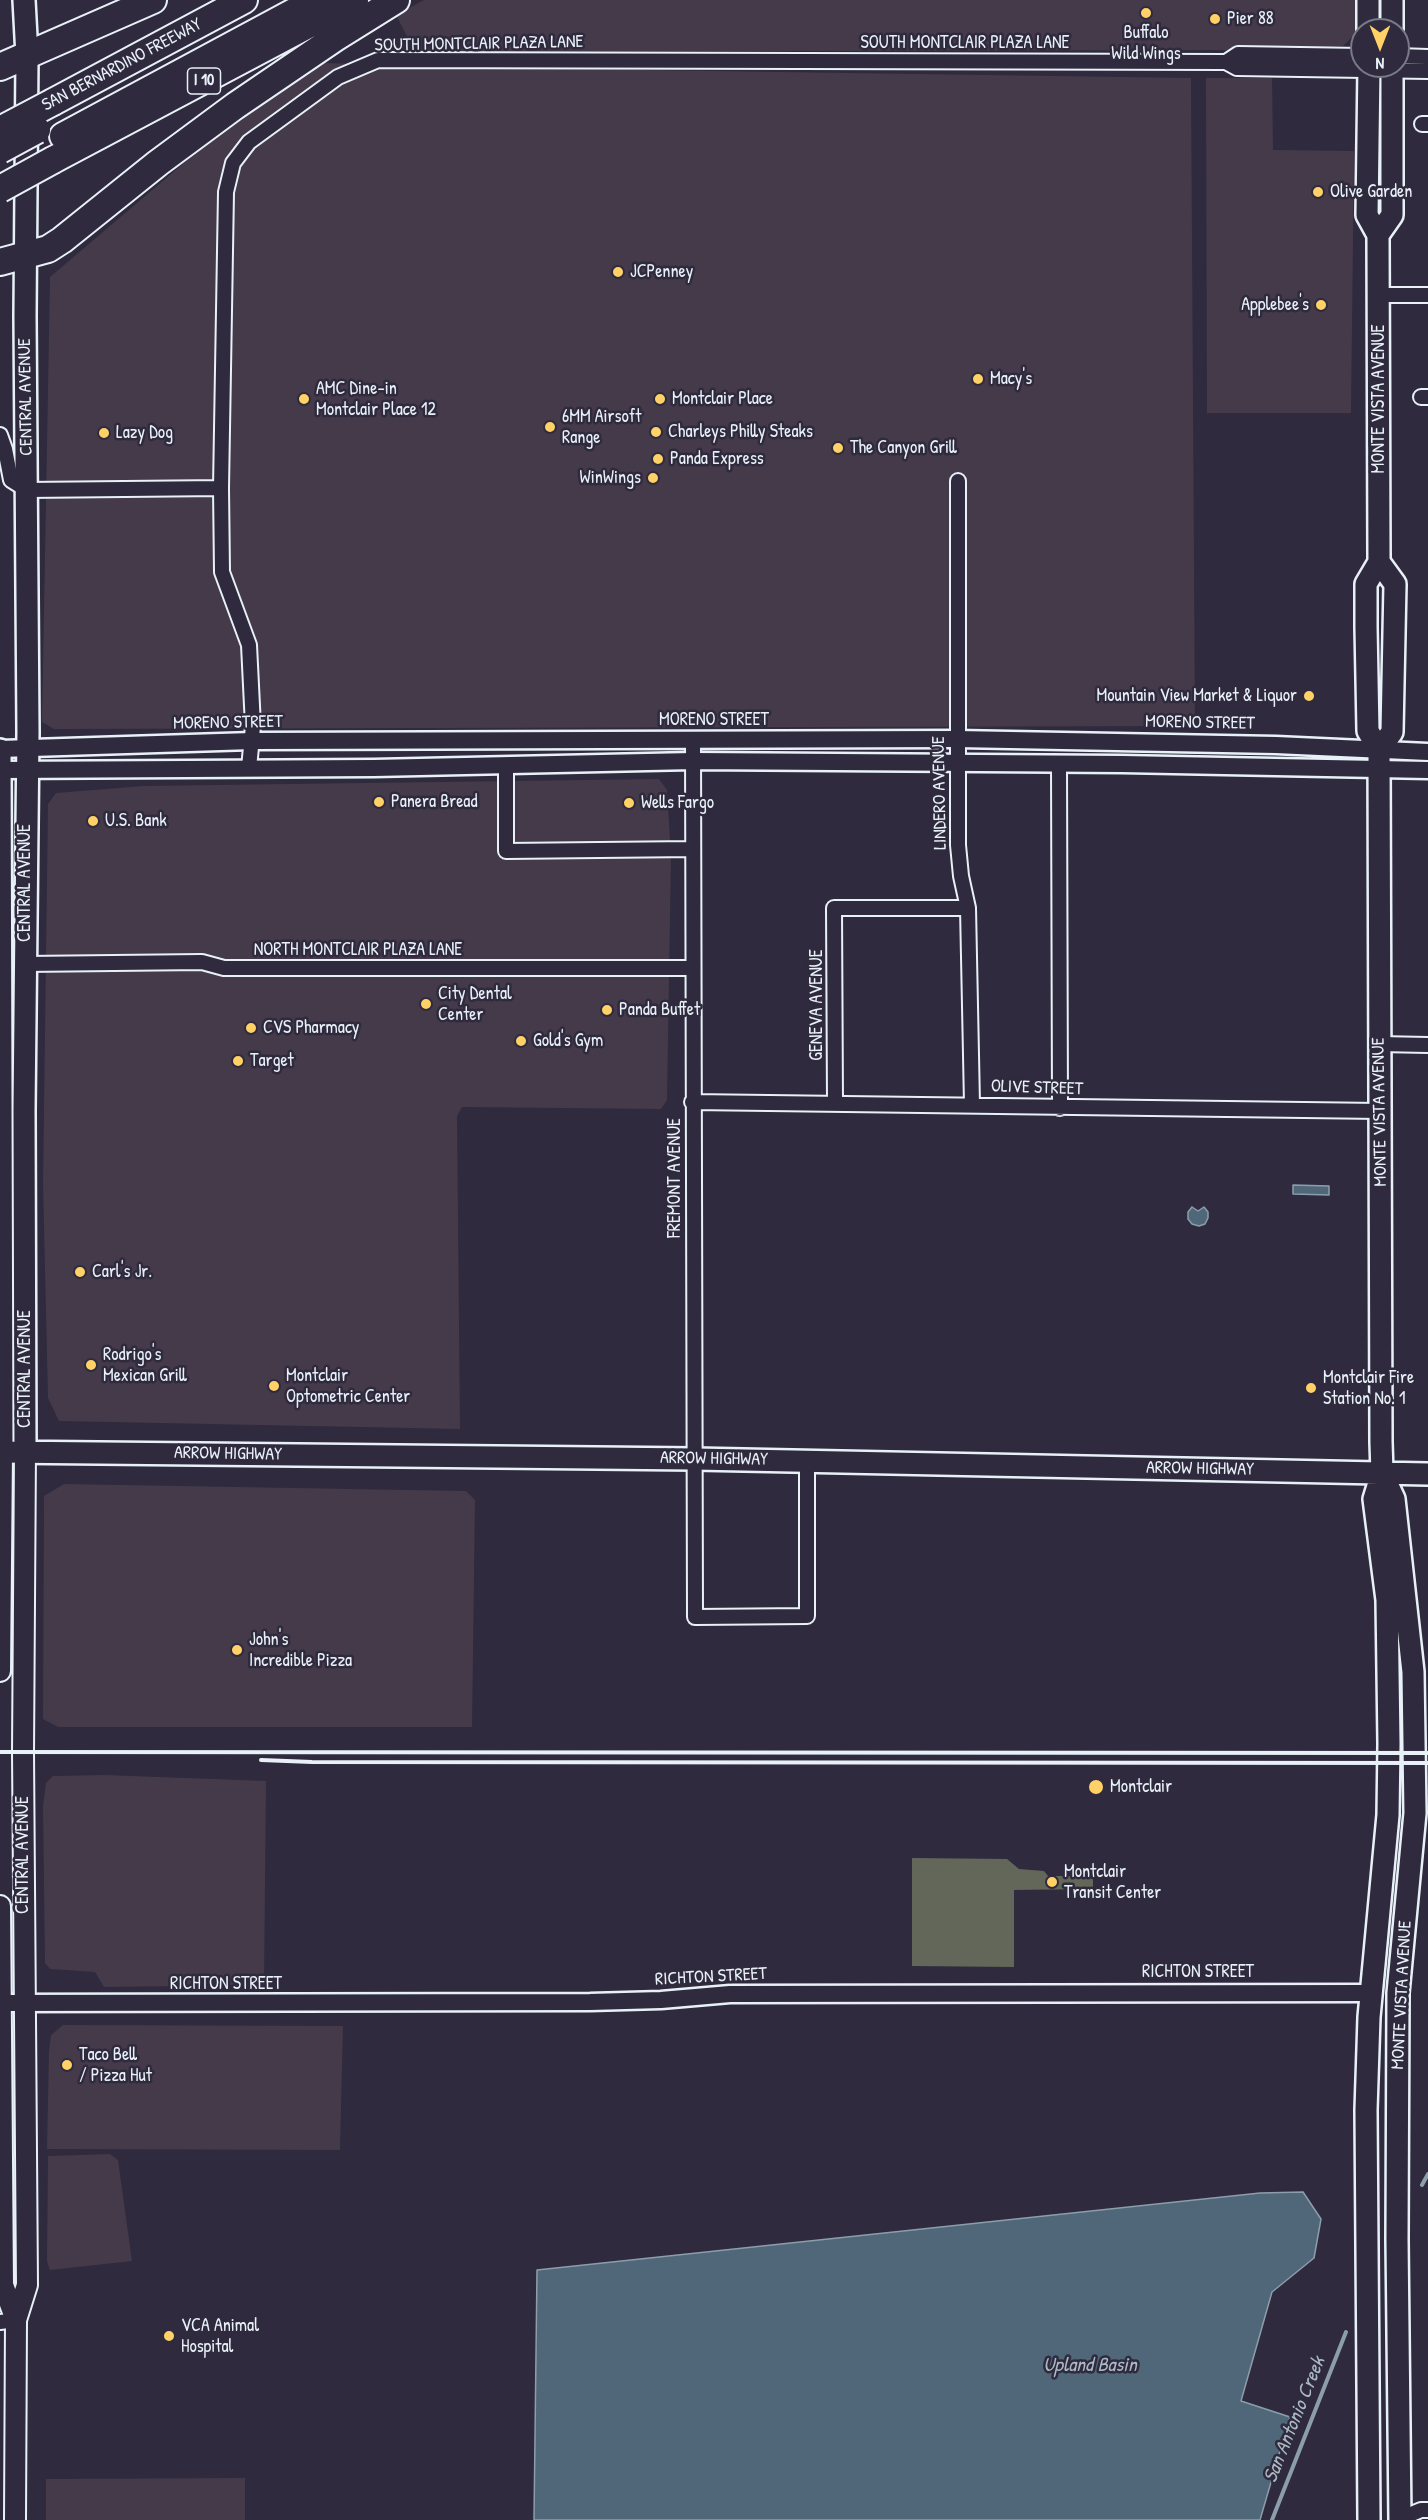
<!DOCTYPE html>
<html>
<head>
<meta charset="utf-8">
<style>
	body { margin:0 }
	#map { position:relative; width:1428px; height:2520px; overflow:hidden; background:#2f2a3d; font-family:"Patrick Hand",sans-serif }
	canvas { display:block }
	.north { position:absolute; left:1350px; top:18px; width:60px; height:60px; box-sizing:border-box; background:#2f2a3d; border:2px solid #797a88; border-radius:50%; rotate:180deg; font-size:16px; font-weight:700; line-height:24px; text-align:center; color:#e8f1f8 }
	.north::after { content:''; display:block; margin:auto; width:21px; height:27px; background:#ffd166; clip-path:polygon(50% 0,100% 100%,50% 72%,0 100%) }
</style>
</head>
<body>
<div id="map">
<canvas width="1428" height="2520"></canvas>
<div class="north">N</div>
</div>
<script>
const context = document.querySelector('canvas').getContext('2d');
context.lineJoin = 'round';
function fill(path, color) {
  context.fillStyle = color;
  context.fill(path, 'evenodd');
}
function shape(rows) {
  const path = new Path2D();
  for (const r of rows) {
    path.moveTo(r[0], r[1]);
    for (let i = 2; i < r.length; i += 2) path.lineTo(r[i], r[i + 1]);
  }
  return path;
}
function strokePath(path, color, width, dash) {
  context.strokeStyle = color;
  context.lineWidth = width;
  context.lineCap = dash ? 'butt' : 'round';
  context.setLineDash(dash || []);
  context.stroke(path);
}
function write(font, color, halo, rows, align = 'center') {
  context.font = font + ' "Patrick Hand",sans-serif';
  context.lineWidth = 5;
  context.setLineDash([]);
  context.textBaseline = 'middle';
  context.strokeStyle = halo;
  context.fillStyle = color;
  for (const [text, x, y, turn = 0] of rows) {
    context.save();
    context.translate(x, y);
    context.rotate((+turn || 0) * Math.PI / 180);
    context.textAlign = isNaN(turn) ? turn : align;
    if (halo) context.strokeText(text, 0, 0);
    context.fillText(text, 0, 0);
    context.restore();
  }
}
const built = shape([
	[424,0,1356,0,1355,34,1343,46,1234,50,415,52,396,15],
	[320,63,575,69,1191,78,1195,726,54,729,42,722,50,277,184,163,242,118],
	[1206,78,1272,78,1273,150,1354,151,1351,413,1207,413],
	[659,779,667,790,671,856,667,1100,661,1109,462,1107,457,1116,460,1429,59,1421,48,1398,43,1184,48,804,56,793,144,786],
	[64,1484,466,1491,475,1500,472,1727,58,1727,43,1719,44,1496],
	[104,1775,266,1781,264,1985,104,1987,95,1972,50,1969,45,1963,43,1806,46,1783,53,1776],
	[63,2025,343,2026,340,2150,47,2149,49,2051,51,2035],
	[110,2154,118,2160,132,2261,50,2270,47,2261,48,2156],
	[245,2478,245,2520,46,2520,46,2479]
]);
const green = shape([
	[912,1858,1007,1859,1019,1869,1044,1871,1048,1876,1093,1876,1093,1889,1014,1890,1014,1967,912,1966]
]);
const water = shape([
	[1293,1185,1329,1186,1329,1195,1293,1194,1293,1185],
	[1192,1207,1198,1211,1204,1207,1208,1212,1208,1218,1205,1224,1199,1226,1192,1224,1188,1219,1188,1212,1192,1207],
	[1303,2192,1321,2219,1314,2258,1272,2292,1241,2401,1290,2417,1260,2520,534,2520,537,2270,1260,2193,1303,2192]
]);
const stream = shape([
	[1422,2185,1428,2174],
	[1272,2520,1346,2332]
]);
const minor = shape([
	[1398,56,1428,57],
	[1226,62,1238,54,1362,56],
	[1422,124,1428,124],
	[1378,295,1428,295],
	[1421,397,1428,397],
	[0,435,5,449,11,480,27,490,221,488],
	[958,481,958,845,961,876,968,908,972,1104],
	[693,739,695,1617,807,1616,807,1461],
	[1059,764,1060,1108],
	[506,765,506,851,692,849],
	[249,768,253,726,249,645,222,572,221,488,226,192,233,163,249,142,338,77,378,60,1226,62,1237,68,1428,71],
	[25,964,202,962,224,968,692,968],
	[1379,1044,1428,1045],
	[692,1102,1380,1111],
	[835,1102,834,908,968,908],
	[0,2322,16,2320],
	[1400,2519,1421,2510,1428,2510]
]);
const tertiary = shape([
	[0,749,252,741,957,739,1276,745,1428,752],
	[0,770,374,768,693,761,1122,764,1428,770],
	[0,2003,590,2002,661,2000,730,1994,1370,1993]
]);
const secondary = shape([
	[0,1671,2,1452],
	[0,1906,3,2285,16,2320],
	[15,2520,16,2320,27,2285,23,1752,25,1452]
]);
const primary = shape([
	[24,0,27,56,25,316,28,732,24,1110,25,1452],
	[1368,30,1368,0],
	[1392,30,1392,0],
	[1369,66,1367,215,1378,235,1379,562,1366,584,1366,627,1368,731,1379,750,1381,1442,1382,1473,1394,1499,1413,1672,1415,1813,1398,1993,1397,2239,1400,2520],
	[1378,235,1392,215,1392,66],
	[1379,562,1395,584,1392,732,1379,750],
	[0,750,2,1452],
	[0,1452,695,1459,1428,1474],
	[1369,2520,1366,2110,1369,2017,1388,1815,1389,1744,1387,1600,1374,1499,1382,1473]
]);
const motorway = shape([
	[0,67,153,0],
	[53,102,244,0],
	[63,136,316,0],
	[53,160,355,0],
	[0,262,48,249,62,240,158,163,235,106,335,38,396,0]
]);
const rail = shape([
	[0,1752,1428,1753],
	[261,1760,312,1762,1428,1763]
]);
const motorwayBridge = shape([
	[0,130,53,102],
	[0,150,37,130],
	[0,189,53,160]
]);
const markers = [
	[1146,13,6,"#ffd166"],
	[1215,19,6,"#ffd166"],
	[1318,192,6,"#ffd166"],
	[618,272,6,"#ffd166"],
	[1321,305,6,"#ffd166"],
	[978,379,6,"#ffd166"],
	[304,399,6,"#ffd166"],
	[660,399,6,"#ffd166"],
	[550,427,6,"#ffd166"],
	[656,432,6,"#ffd166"],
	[104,433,6,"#ffd166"],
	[838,448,6,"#ffd166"],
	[658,459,6,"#ffd166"],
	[653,478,6,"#ffd166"],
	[1309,696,6,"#ffd166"],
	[379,802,6,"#ffd166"],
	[629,803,6,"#ffd166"],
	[93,821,6,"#ffd166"],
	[426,1004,6,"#ffd166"],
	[607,1010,6,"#ffd166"],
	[251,1028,6,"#ffd166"],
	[521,1041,6,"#ffd166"],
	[238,1061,6,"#ffd166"],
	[80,1272,6,"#ffd166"],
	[91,1365,6,"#ffd166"],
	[274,1386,6,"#ffd166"],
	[1311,1388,6,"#ffd166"],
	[237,1650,6,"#ffd166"],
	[1096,1787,8,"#ffd166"],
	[1052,1882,6,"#ffd166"],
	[67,2065,6,"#ffd166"],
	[169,2336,6,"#ffd166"]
];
const shields = [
	[204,81,33]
];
const shieldNames = [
	["I 10",204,81]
];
const poiNames = [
	["Pier 88",1227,19],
	["Buffalo",1146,33,"center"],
	["Wild Wings",1146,54,"center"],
	["Olive Garden",1330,192],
	["JCPenney",630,272],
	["Applebee's",1309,305,"right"],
	["Macy's",990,379],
	["AMC Dine-in",316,389],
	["Montclair Place 12",316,410],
	["Montclair Place",672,399],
	["6MM Airsoft",562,417],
	["Range",562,438],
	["Charleys Philly Steaks",668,432],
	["Lazy Dog",116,433],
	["The Canyon Grill",850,448],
	["Panda Express",670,459],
	["WinWings",641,478,"right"],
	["Mountain View Market & Liquor",1297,696,"right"],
	["Panera Bread",391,802],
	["Wells Fargo",641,803],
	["U.S. Bank",105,821],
	["City Dental",438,994],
	["Center",438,1015],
	["Panda Buffet",619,1010],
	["CVS Pharmacy",263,1028],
	["Gold's Gym",533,1041],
	["Target",250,1061],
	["Carl's Jr.",92,1272],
	["Rodrigo's",103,1355],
	["Mexican Grill",103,1376],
	["Montclair",286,1376],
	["Optometric Center",286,1397],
	["Montclair Fire",1323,1378],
	["Station No. 1",1323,1399],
	["John's",249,1640],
	["Incredible Pizza",249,1661],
	["Montclair",1110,1787],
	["Montclair",1064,1872],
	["Transit Center",1064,1893],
	["Taco Bell",79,2055],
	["/ Pizza Hut",79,2076],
	["VCA Animal",181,2326],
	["Hospital",181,2347]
];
const streetNames = [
	["SOUTH MONTCLAIR PLAZA LANE",965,43],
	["SOUTH MONTCLAIR PLAZA LANE",479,44,-1],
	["SAN BERNARDINO FREEWAY",122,65,-28],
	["CENTRAL AVENUE",26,397,-91],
	["MONTE VISTA AVENUE",1379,399,-90],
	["MORENO STREET",714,720],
	["MORENO STREET",228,723,-1],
	["MORENO STREET",1200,723,1],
	["LINDERO AVENUE",940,793,-91],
	["CENTRAL AVENUE",25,883,-90],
	["NORTH MONTCLAIR PLAZA LANE",358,950],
	["GENEVA AVENUE",817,1005,-90],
	["OLIVE STREET",1037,1088,2],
	["MONTE VISTA AVENUE",1380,1112,-91],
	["FREMONT AVENUE",675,1178,-90],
	["CENTRAL AVENUE",25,1369,-90],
	["ARROW HIGHWAY",228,1454,1],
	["ARROW HIGHWAY",714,1459,1],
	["ARROW HIGHWAY",1200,1469,1],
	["CENTRAL AVENUE",23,1855,-90],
	["RICHTON STREET",1198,1972],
	["RICHTON STREET",711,1977,-3],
	["RICHTON STREET",226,1984],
	["MONTE VISTA AVENUE",1402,1995,-87]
];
const waterNames = [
	["Upland Basin",1090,2366],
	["San Antonio Creek",1295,2420,-68]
];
fill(built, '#453a4a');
fill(green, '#636759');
fill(water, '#4f6779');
strokePath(water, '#8c9eac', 1.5);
strokePath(stream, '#8c9eac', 4);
strokePath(minor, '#e8f1f8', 18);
strokePath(tertiary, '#e8f1f8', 21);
strokePath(secondary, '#e8f1f8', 24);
strokePath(primary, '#e8f1f8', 26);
strokePath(motorway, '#e8f1f8', 30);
strokePath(minor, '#2f2a3d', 14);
strokePath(tertiary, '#2f2a3d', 16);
strokePath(secondary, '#2f2a3d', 20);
strokePath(primary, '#2f2a3d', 21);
strokePath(motorway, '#2f2a3d', 26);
strokePath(rail, '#e8f1f8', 4);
strokePath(motorwayBridge, '#e8f1f8', 30, []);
strokePath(motorwayBridge, '#2f2a3d', 26);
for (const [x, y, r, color] of markers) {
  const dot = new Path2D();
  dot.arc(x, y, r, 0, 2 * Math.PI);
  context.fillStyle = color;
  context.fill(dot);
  strokePath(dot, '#2f2a3d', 2);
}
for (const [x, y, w] of shields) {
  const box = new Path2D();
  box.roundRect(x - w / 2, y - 13, w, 26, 4.5);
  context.fillStyle = '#2f2a3d';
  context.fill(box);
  strokePath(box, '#e8f1f8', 1.5);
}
write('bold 16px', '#e8f1f8', null, shieldNames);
write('18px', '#e8f1f8', '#2f2a3d', poiNames, 'left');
write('18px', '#e8f1f8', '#2f2a3d', streetNames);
write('italic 20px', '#abbac5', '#2f2a3d', waterNames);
</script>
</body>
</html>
